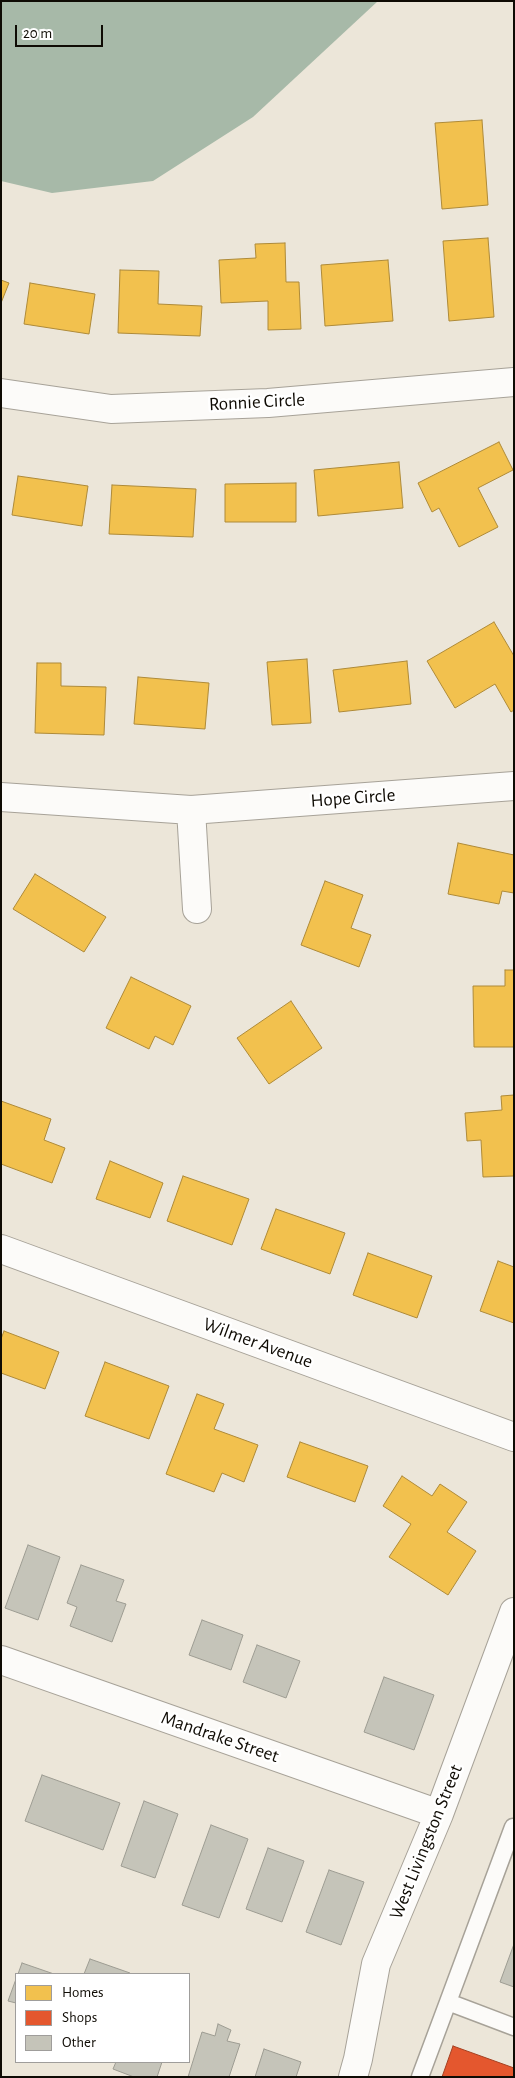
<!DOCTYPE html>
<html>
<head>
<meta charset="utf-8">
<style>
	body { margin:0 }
	#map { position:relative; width:515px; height:2078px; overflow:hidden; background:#ece6d9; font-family:"Alegreya Sans",sans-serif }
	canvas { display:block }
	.frame { position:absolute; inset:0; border:2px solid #0f0b04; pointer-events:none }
	.legend { position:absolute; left:15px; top:1973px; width:175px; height:90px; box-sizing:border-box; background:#fff; border:1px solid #9f9d9b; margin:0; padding:6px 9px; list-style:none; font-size:15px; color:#0f0b04 }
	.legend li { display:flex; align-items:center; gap:10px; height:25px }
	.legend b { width:25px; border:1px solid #9f9d9b }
	.scale { position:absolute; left:15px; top:25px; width:88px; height:22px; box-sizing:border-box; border:2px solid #0f0b04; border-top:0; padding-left:6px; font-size:15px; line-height:18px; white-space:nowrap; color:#0f0b04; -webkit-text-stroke:4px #fff; paint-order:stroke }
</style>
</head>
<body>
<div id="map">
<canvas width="515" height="2078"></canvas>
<div class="frame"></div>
<ul class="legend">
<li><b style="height:14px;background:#f2c14e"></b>Homes</li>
<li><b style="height:14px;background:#e4572e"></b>Shops</li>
<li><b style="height:14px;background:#c5c4b9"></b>Other</li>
</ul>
<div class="scale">20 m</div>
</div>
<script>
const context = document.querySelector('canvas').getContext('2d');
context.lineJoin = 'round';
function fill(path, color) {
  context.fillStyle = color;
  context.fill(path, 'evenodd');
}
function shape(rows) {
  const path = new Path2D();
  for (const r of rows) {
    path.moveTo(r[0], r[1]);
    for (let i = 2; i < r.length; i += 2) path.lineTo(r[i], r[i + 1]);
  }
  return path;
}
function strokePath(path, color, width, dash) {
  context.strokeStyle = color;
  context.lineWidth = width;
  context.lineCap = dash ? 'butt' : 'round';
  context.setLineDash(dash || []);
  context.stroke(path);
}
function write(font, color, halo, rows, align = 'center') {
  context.font = font + ' "Alegreya Sans",sans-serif';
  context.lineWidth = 5;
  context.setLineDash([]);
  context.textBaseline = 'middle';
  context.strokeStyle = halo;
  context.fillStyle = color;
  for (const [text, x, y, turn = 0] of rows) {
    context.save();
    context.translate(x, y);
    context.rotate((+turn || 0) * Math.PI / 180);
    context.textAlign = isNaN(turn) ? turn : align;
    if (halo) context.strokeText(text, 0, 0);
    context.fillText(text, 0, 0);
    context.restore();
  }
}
const water = shape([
	[1,1,378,1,253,117,153,181,52,193,1,181]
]);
const homes = shape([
	[482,120,488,205,442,209,435,123,482,120],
	[488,238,494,317,449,321,443,241,488,238],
	[285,243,286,282,299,282,301,329,268,330,268,301,221,303,219,260,256,258,255,244,285,243],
	[388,260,393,321,325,326,321,265,388,260],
	[120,270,159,271,158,304,202,306,200,336,118,333,120,270],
	[1,280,9,283,1,303,1,280],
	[30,283,95,294,89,334,24,324,30,283],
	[499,442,513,470,478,488,498,527,459,547,439,508,432,512,418,483,499,442],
	[399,462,403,508,318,516,314,470,399,462],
	[18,476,88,486,82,526,12,515,18,476],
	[296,483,296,522,225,522,225,484,296,483],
	[112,485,196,489,193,537,109,534,112,485],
	[494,622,514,656,514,710,511,712,495,684,455,708,427,661,494,622],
	[307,659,311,723,272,725,267,662,307,659],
	[407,661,411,704,339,712,333,670,407,661],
	[37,663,61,663,61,686,106,687,104,735,35,733,37,663],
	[138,677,209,683,205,729,134,724,138,677],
	[458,843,514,855,514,893,502,891,499,904,448,894,458,843],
	[35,874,106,917,84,952,13,909,35,874],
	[325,881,363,895,351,928,371,935,359,967,301,945,325,881],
	[505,970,514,970,514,1047,474,1047,473,986,505,986,505,970],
	[131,977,191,1006,173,1045,155,1036,149,1049,106,1028,131,977],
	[291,1001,322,1048,269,1084,237,1038,291,1001],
	[514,1095,514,1176,483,1177,481,1140,467,1141,465,1113,502,1110,501,1096,514,1095],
	[1,1101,51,1119,44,1140,65,1148,52,1183,1,1164,1,1101],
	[110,1161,163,1183,150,1218,96,1199,110,1161],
	[183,1176,249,1199,232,1245,167,1221,183,1176],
	[276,1209,345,1233,330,1274,261,1249,276,1209],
	[368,1253,432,1276,417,1318,353,1295,368,1253],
	[498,1261,514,1267,514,1323,480,1311,498,1261],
	[4,1331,59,1352,45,1389,1,1373,1,1339,4,1331],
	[105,1362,169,1386,149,1439,85,1416,105,1362],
	[197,1394,224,1404,214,1429,258,1445,244,1482,222,1473,214,1492,166,1474,197,1394],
	[300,1442,368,1466,355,1502,287,1477,300,1442],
	[402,1476,432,1496,440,1484,467,1502,447,1532,476,1551,448,1595,389,1557,411,1524,383,1506,402,1476]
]);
const shops = shape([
	[453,2046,514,2068,514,2077,442,2077,453,2046]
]);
const building = shape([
	[28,1545,60,1557,38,1620,5,1608,28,1545],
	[81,1565,124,1580,116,1601,126,1604,112,1642,70,1626,77,1607,67,1603,81,1565],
	[202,1620,243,1635,231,1670,189,1655,202,1620],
	[257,1645,300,1661,286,1698,243,1682,257,1645],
	[384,1677,434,1695,414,1750,364,1732,384,1677],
	[42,1775,120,1803,103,1850,25,1821,42,1775],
	[144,1801,178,1814,155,1878,121,1866,144,1801],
	[211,1825,248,1839,219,1918,182,1905,211,1825],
	[268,1848,304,1861,282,1922,246,1909,268,1848],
	[329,1870,364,1882,341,1945,306,1932,329,1870],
	[514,1944,514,1987,500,1982,514,1944],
	[90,1959,130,1973,129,1974,84,1974,90,1959],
	[22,1963,54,1974,18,1974,22,1963],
	[16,1979,16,2003,8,2001,16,1979],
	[218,2024,231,2030,227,2041,240,2044,229,2077,188,2077,202,2032,215,2036,218,2024],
	[264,2049,301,2062,296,2077,255,2077,264,2049],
	[116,2062,162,2062,157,2077,134,2077,113,2069,116,2062]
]);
const lane = shape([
	[448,2002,513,1827],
	[420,2077,448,2002,514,2027]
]);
const street = shape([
	[1,393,111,409,268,403,514,382],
	[1,797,191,810,514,786],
	[191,810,197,909],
	[1,1249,514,1437],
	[1,1660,439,1814],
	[353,2077,358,2059,376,1964,439,1814,514,1612]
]);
const streetNames = [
	["Ronnie Circle",257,402,-3],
	["Hope Circle",353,798,-4],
	["Wilmer Avenue",258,1343,20],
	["Mandrake Street",220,1737,19],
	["West Livingston Street",426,1842,-68]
];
fill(water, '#a7b9a8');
fill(homes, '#f2c14e');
strokePath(homes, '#ae8a38', 1);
fill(shops, '#e4572e');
strokePath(shops, '#a44021', 1);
fill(building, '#c5c4b9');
strokePath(building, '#9d9c92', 1);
strokePath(lane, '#a7a298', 19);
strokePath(street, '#a7a298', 30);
strokePath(lane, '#fcfbf9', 16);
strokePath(street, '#fcfbf9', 28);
write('19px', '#0f0b04', '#fff', streetNames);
</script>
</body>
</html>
